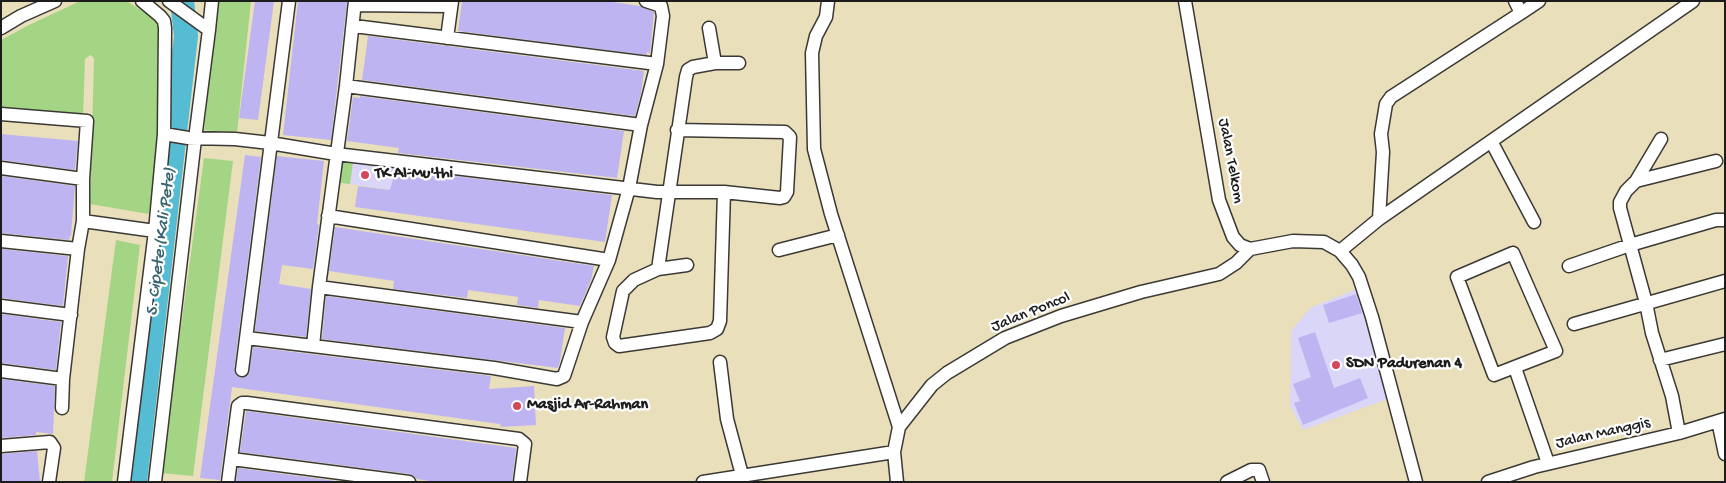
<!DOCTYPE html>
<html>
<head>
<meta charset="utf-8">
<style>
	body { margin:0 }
	#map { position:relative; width:1726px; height:483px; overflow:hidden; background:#eadfbb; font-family:"Gochi Hand",sans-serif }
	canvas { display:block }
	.frame { position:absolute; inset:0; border:2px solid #1c1c1c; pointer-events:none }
</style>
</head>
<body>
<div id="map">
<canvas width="1726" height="483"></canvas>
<div class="frame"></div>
</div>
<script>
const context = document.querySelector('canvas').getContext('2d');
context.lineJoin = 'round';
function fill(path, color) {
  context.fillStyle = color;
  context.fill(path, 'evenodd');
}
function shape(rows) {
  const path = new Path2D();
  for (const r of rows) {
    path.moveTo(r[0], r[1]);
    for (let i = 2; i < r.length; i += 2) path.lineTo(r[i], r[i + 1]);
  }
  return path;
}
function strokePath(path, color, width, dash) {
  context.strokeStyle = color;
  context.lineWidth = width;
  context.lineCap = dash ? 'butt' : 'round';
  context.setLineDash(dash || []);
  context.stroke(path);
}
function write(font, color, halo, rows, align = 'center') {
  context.font = font + ' "Gochi Hand",sans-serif';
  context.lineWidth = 4.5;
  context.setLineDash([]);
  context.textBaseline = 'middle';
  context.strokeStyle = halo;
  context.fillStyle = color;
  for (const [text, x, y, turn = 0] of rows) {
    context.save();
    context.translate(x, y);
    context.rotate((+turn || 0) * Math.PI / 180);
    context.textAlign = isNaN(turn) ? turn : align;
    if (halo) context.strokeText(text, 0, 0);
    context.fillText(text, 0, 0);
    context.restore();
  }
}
const built = shape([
	[338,160,396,168,392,190,334,182],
	[1359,288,1390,398,1303,430,1290,406,1291,331,1310,308]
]);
const green = shape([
	[80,1,127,1,159,22,162,112,149,214,90,204,94,59,92,56,90,55,85,59,83,117,1,112,1,40,27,26],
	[217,1,251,1,237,133,204,130],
	[204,158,233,161,193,476,161,473],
	[338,160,353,162,350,184,334,182],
	[116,240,140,245,112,482,84,482]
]);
const river = shape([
	[135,482,186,36,182,1]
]);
const building = shape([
	[255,1,274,1,258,120,239,118],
	[298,1,347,1,331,140,283,135],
	[462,1,606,1,640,6,654,12,650,53,647,52,647,55,458,31],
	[368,36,644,71,641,93,635,116,362,80],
	[360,96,624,131,617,178,398,153,399,148,347,141,353,97,360,98],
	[1,134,78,141,75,170,1,160],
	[245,155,261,157,234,369,237,376,241,378,249,374,253,347,491,376,489,389,534,386,536,425,501,427,500,424,232,387,220,480,200,478],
	[277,156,324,161,317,224,319,225,313,269,282,265,279,284,311,289,306,337,255,331],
	[396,169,612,195,605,242,355,207,358,186,390,190],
	[1,176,75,186,71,236,70,236,69,240,1,233],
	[335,227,594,266,591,280,580,306,539,300,538,308,517,305,518,297,468,290,467,298,393,289,394,281,329,271],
	[1,249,68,256,63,306,1,298],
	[1356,294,1362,313,1329,323,1323,305],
	[326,296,565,328,560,361,558,368,322,339],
	[1,314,61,322,56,370,1,363],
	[1315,332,1334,388,1360,378,1368,398,1303,425,1294,403,1300,401,1293,384,1311,377,1298,338],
	[1,379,55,386,53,434,36,432,36,435,1,438],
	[246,411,516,448,512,482,436,482,417,479,410,474,240,452],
	[37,451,40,482,1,482,1,454],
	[238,468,344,482,236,482]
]);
const minor = shape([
	[828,1,826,17,816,36,812,53,814,149,831,214,899,427],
	[1185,1,1219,200,1233,237,1240,245,1250,249,1293,241,1324,242,1340,251,1352,265,1359,277,1372,317,1416,482],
	[355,5,450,6],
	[1521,13,1539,1],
	[354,26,657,64],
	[1,28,21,16,55,1],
	[709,28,715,63],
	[209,30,212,1],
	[447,38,452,1],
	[346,86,641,125],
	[1,114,87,121,83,179,83,221],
	[164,134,188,138,235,139,270,143,336,154,657,192,724,192,780,198,784,197,787,192,790,137,785,132,677,130],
	[1491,141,1534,222],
	[1,168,83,179],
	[1636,181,1661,139],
	[328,216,609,260],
	[1379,219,1383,152,1381,134,1386,104,1391,97,1521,13,1515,1],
	[1,241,78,249],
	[779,250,838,235],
	[1340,251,1379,219,1693,1],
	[1513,253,1556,351,1494,375,1457,277,1513,253],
	[687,265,658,269,634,280,623,291,613,337,615,343,619,346,710,333,717,329,720,321,724,192],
	[1569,266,1630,245,1716,220,1725,220],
	[658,269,686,77,688,70,693,67,715,63,739,63],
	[319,287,582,322],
	[1,306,71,315],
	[1574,324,1725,281],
	[247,338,494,368,557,379,564,376,582,322,609,260,629,188,641,125,657,64,663,16,661,6,646,1],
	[313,346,319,287,346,86,355,1],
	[1660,360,1725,344],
	[720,362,727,419,742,475],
	[1515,368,1548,463],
	[242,370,289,1],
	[1,371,63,379],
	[62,408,63,379,78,249,83,221,155,231],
	[1718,421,1725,454],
	[1679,433,1672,396,1652,333,1646,303,1620,208,1620,202,1626,191,1636,181,1716,161],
	[1,446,50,442,54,448,49,482],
	[232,459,409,482],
	[124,482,155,231,164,134,165,28,164,21,160,16,142,1],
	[155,482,195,139,209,30,169,1],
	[228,482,238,406,242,403,247,403,519,439,525,444,520,482],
	[703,482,894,452],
	[897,482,894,452,899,427,932,385,947,373,1005,338,1061,316,1141,292,1219,274,1236,263,1250,249],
	[1227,482,1251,470,1259,470,1263,482],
	[1488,482,1534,467,1679,433,1725,419]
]);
const markers = [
	[365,175,5,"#d1495b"],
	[1336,365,5,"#d1495b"],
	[517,406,5,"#d1495b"]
];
const streetNames = [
	["Jalan Telkom",1230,161,79],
	["Jalan Poncol",1031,313,-22],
	["Jalan Manggis",1603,434,-13]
];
const poiNames = [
	["TK Al-Mu'thi",375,175],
	["SDN Padurenan 4",1346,365],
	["Masjid Ar-Rahman",527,406]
];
const waterNames = [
	["S. Cipete (Kali Pete)",162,242,-83]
];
fill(built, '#d9d6f7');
fill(green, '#a3d584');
strokePath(river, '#56bcd4', 24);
fill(building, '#bfb4f2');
strokePath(minor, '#3b3934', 15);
strokePath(minor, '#fff', 12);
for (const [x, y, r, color] of markers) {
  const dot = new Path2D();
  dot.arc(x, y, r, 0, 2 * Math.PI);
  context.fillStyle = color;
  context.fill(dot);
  strokePath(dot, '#fff', 2);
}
write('16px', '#1c1c1c', '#fff', streetNames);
write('bold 16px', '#1c1c1c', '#fff', poiNames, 'left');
write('italic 18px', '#36646f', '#fff', waterNames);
</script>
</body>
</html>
